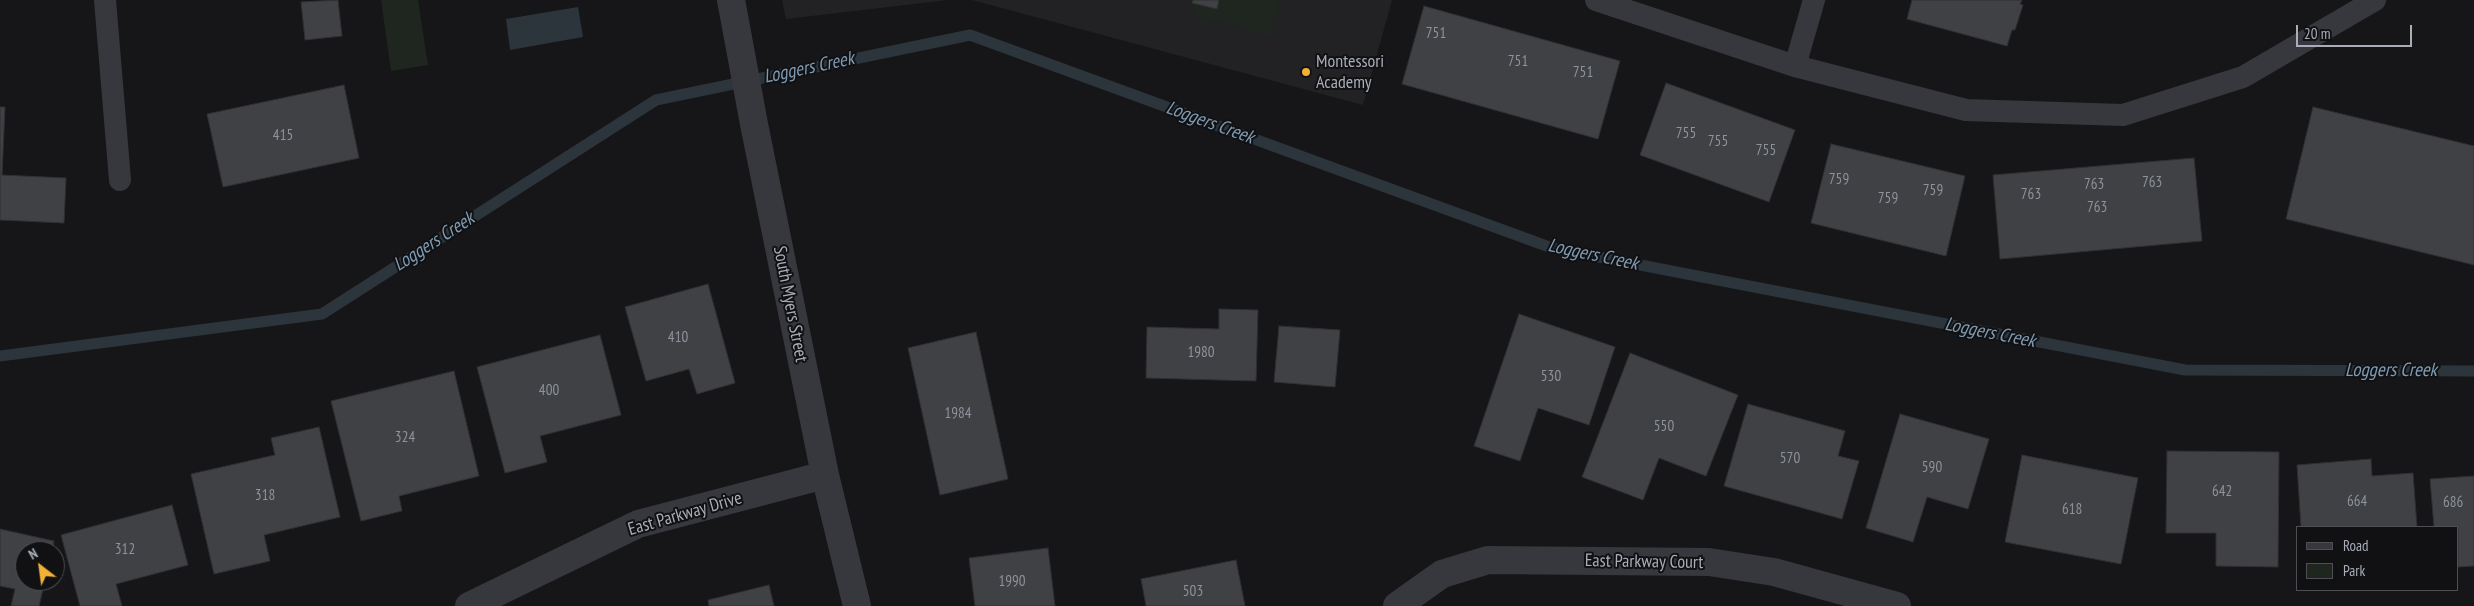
<!DOCTYPE html>
<html>
<head>
<meta charset="utf-8">
<style>
	body { margin:0 }
	#map { position:relative; width:2474px; height:606px; overflow:hidden; background:#161618; font-family:"PT Sans Narrow",sans-serif }
	canvas { display:block }
	.legend { position:absolute; left:2296px; top:526px; width:162px; height:65px; box-sizing:border-box; background:#111113; border:1px solid #4d4f55; margin:0; padding:6px 9px; list-style:none; font-size:15px; color:#a8adb8 }
	.legend li { display:flex; align-items:center; gap:10px; height:25px }
	.legend b { width:25px; border:1px solid #4d4f55 }
	.north { position:absolute; left:15px; top:541px; width:50px; height:50px; box-sizing:border-box; background:#111113; border:1px solid #4d4f55; border-radius:50%; rotate:330deg; font-size:14px; font-weight:700; line-height:20px; text-align:center; color:#a8adb8 }
	.north::after { content:''; display:block; margin:auto; width:18px; height:22px; background:#f2b134; clip-path:polygon(50% 0,100% 100%,50% 72%,0 100%) }
	.scale { position:absolute; left:2296px; top:25px; width:116px; height:22px; box-sizing:border-box; border:2px solid #a8adb8; border-top:0; padding-left:6px; font-size:15px; line-height:18px; white-space:nowrap; color:#a8adb8; -webkit-text-stroke:4px #111113; paint-order:stroke }
</style>
</head>
<body>
<div id="map">
<canvas width="2474" height="606"></canvas>
<ul class="legend">
<li><b style="height:6px;background:#37383d"></b>Road</li>
<li><b style="height:14px;background:#1e261f"></b>Park</li>
</ul>
<div class="north">N</div>
<div class="scale">20 m</div>
</div>
<script>
const context = document.querySelector('canvas').getContext('2d');
context.lineJoin = 'round';
function fill(path, color) {
  context.fillStyle = color;
  context.fill(path, 'evenodd');
}
function shape(rows) {
  const path = new Path2D();
  for (const r of rows) {
    path.moveTo(r[0], r[1]);
    for (let i = 2; i < r.length; i += 2) path.lineTo(r[i], r[i + 1]);
  }
  return path;
}
function strokePath(path, color, width, dash) {
  context.strokeStyle = color;
  context.lineWidth = width;
  context.lineCap = dash ? 'butt' : 'round';
  context.setLineDash(dash || []);
  context.stroke(path);
}
function write(font, color, halo, rows, align = 'center') {
  context.font = font + ' "PT Sans Narrow",sans-serif';
  context.lineWidth = 4;
  context.setLineDash([]);
  context.textBaseline = 'middle';
  context.strokeStyle = halo;
  context.fillStyle = color;
  for (const [text, x, y, turn = 0] of rows) {
    context.save();
    context.translate(x, y);
    context.rotate((+turn || 0) * Math.PI / 180);
    context.textAlign = isNaN(turn) ? turn : align;
    if (halo) context.strokeText(text, 0, 0);
    context.fillText(text, 0, 0);
    context.restore();
  }
}
const built = shape([
	[782,0,948,0,786,19],
	[972,0,1392,0,1363,105]
]);
const green = shape([
	[381,0,418,0,428,65,391,71],
	[1191,0,1280,0,1270,37,1214,20,1212,23,1204,23,1203,26,1193,10]
]);
const water = shape([
	[578,7,583,37,510,50,506,19]
]);
const stream = shape([
	[0,356,322,314,656,100,970,35,1552,248,2185,370,2474,371]
]);
const building = shape([
	[338,0,342,36,305,40,301,2,338,0],
	[1193,0,1219,0,1217,9,1192,3,1193,0],
	[1912,0,2022,0,2020,4,2023,5,2015,30,2012,30,2007,46,1907,19,1912,0],
	[1424,6,1620,61,1598,139,1402,84,1424,6],
	[1666,83,1795,130,1769,202,1640,155,1666,83],
	[344,85,359,158,223,187,207,114,344,85],
	[0,107,5,107,2,175,66,178,64,223,0,220,0,107],
	[2313,107,2474,146,2474,265,2286,219,2313,107],
	[1831,144,1965,176,1946,256,1811,223,1831,144],
	[2194,158,2202,241,2000,259,1993,175,2194,158],
	[708,284,735,383,697,394,689,369,646,381,625,307,708,284],
	[1219,309,1258,310,1256,381,1146,378,1147,327,1219,329,1219,309],
	[1519,314,1615,347,1589,425,1538,408,1520,461,1474,446,1519,314],
	[1279,326,1340,330,1335,387,1274,382,1279,326],
	[976,332,1008,479,940,495,908,348,976,332],
	[600,335,621,415,540,436,547,462,505,473,477,367,600,335],
	[1630,353,1738,395,1706,476,1659,458,1643,500,1582,477,1630,353],
	[454,371,479,476,399,496,402,511,361,521,331,401,454,371],
	[1748,404,1845,431,1838,456,1859,461,1842,519,1724,486,1748,404],
	[1900,414,1989,439,1968,509,1927,497,1913,542,1866,528,1900,414],
	[319,427,340,517,264,535,270,561,214,574,191,474,275,455,271,438,319,427],
	[2167,451,2279,452,2278,567,2216,566,2216,533,2166,533,2167,451],
	[2022,455,2138,478,2121,564,2005,542,2022,455],
	[2371,459,2372,476,2413,473,2417,527,2301,527,2297,465,2371,459],
	[2474,476,2474,566,2458,567,2458,527,2434,527,2430,479,2474,476],
	[172,505,188,565,116,584,122,606,80,606,61,535,172,505],
	[0,529,54,541,52,551,25,551,25,581,45,581,39,606,11,606,15,589,0,586,0,529],
	[1048,548,1055,606,975,606,969,558,1048,548],
	[1236,560,1245,606,1146,606,1141,579,1236,560],
	[769,585,774,606,709,606,708,600,769,585]
]);
const service = shape([
	[105,0,120,180],
	[1596,0,1795,66,1966,110,2123,115,2243,77,2375,0],
	[1795,66,1814,0]
]);
const minor = shape([
	[731,0,754,124,825,475,857,606],
	[469,606,638,524,825,475],
	[1397,606,1442,574,1488,560,1709,562,1774,572,1897,606]
]);
const markers = [
	[1306,72,5,"#f2b134"]
];
const numberNames = [
	["751",1436,34],
	["751",1518,62],
	["751",1583,73],
	["755",1686,134],
	["415",283,136],
	["755",1718,142],
	["755",1766,151],
	["759",1839,180],
	["763",2152,183],
	["763",2094,185],
	["759",1933,191],
	["763",2031,195],
	["759",1888,199],
	["763",2097,208],
	["410",678,338],
	["1980",1201,353],
	["530",1551,377],
	["400",549,391],
	["1984",958,414],
	["550",1664,427],
	["324",405,438],
	["570",1790,459],
	["590",1932,468],
	["642",2222,492],
	["318",265,496],
	["664",2357,502],
	["686",2453,503],
	["618",2072,510],
	["312",125,550],
	["1990",1012,582],
	["503",1193,592]
];
const poiNames = [
	["Montessori",1316,62],
	["Academy",1316,83]
];
const streetNames = [
	["South Myers Street",790,304,79],
	["East Parkway Drive",685,514,-16],
	["East Parkway Court",1644,562,1]
];
const waterNames = [
	["Loggers Creek",809,68,-12],
	["Loggers Creek",1210,123,20],
	["Loggers Creek",434,242,-33],
	["Loggers Creek",1593,255,12],
	["Loggers Creek",1990,333,11],
	["Loggers Creek",2391,371]
];
fill(built, '#222225');
fill(green, '#1e261f');
fill(water, '#2c353c');
strokePath(stream, '#2c353c', 11);
fill(building, '#404145');
strokePath(building, '#303034', 1);
strokePath(service, '#37383d', 22);
strokePath(minor, '#37383d', 28);
for (const [x, y, r, color] of markers) {
  const dot = new Path2D();
  dot.arc(x, y, r, 0, 2 * Math.PI);
  context.fillStyle = color;
  context.fill(dot);
  strokePath(dot, '#111113', 2);
}
write('15px', '#8e929b', null, numberNames);
write('18px', '#a8adb8', '#111113', poiNames, 'left');
write('18px', '#a8adb8', '#111113', streetNames);
write('italic 19px', '#7f9bb3', '#111113', waterNames);
</script>
</body>
</html>
